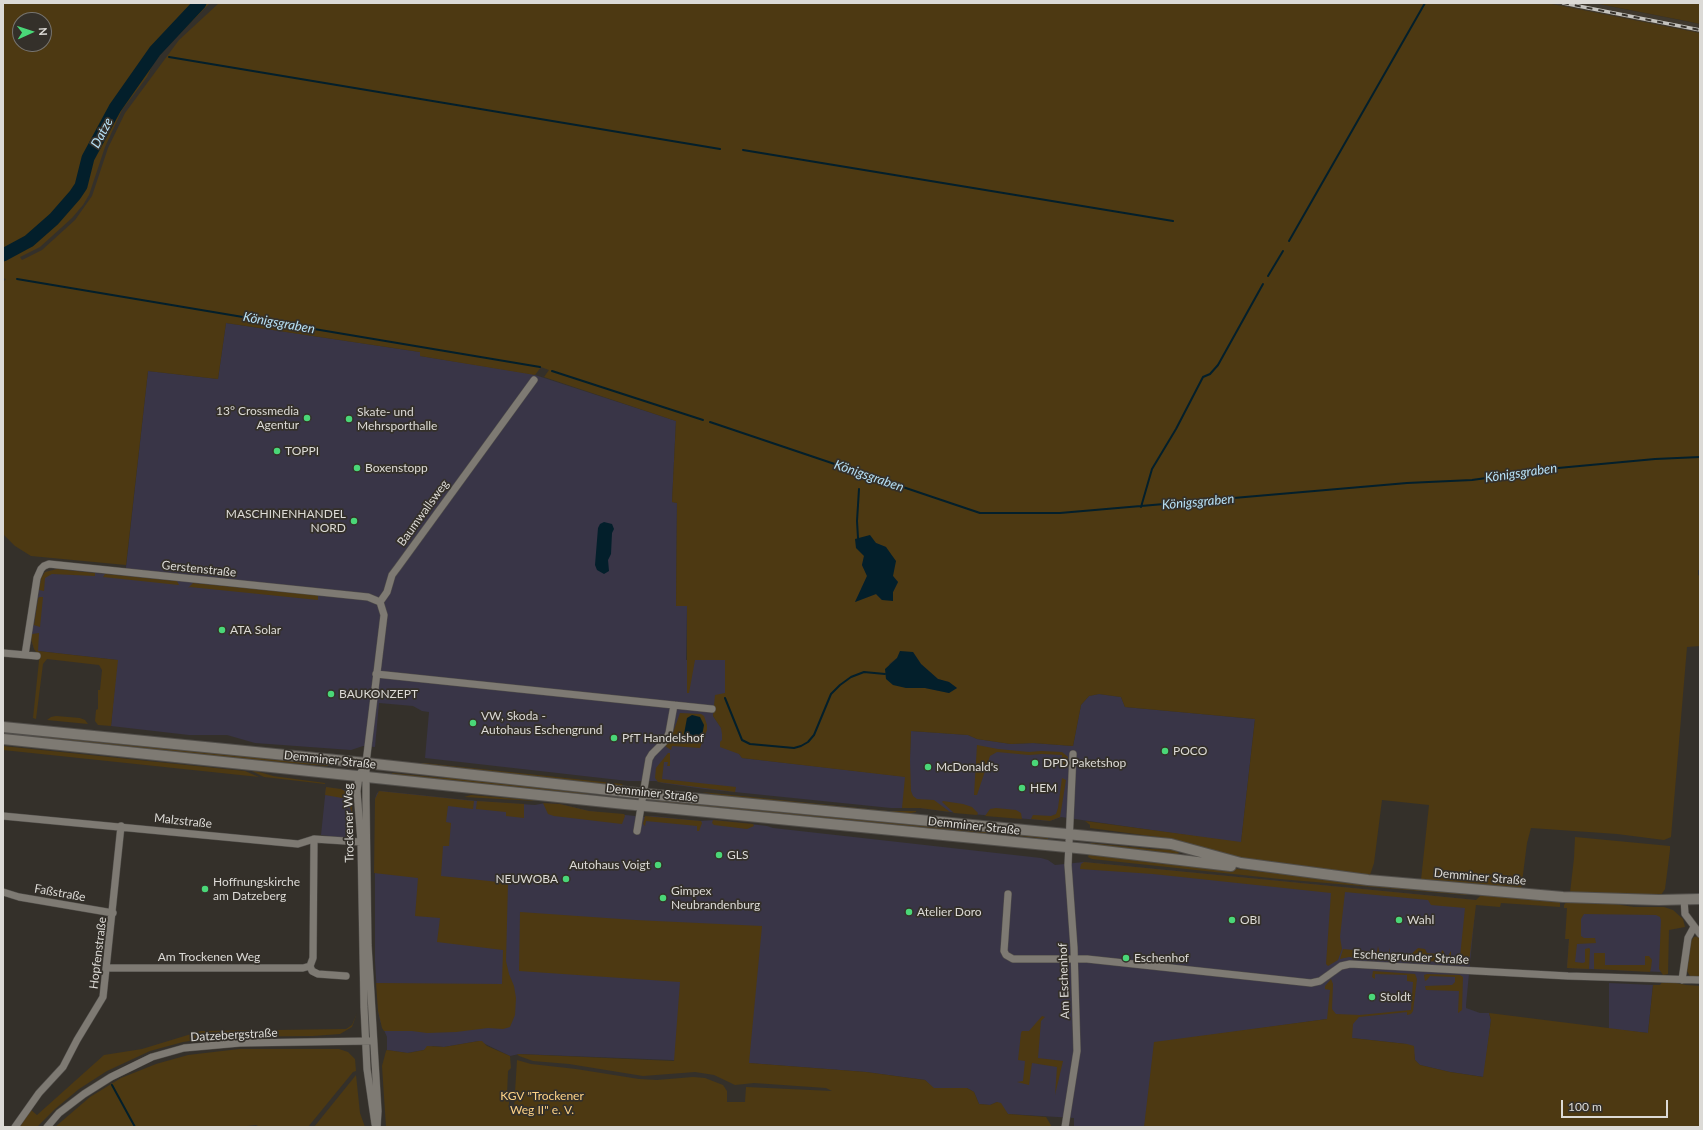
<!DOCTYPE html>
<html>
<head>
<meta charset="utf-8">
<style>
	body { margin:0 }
	#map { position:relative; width:1703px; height:1130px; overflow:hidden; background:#34302a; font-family:Lato,sans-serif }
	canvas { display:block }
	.frame { position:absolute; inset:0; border:4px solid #dcdad6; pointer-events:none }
	.north { position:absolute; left:12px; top:12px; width:40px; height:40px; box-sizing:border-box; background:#34302a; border:1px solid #77746f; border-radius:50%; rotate:87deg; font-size:11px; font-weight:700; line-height:16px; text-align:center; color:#dcdad6 }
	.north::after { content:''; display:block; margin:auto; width:14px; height:18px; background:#4ad778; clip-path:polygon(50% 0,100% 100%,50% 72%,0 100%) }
	.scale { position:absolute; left:1561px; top:1100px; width:107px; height:18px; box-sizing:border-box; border:2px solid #dcdad6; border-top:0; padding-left:5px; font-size:12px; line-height:14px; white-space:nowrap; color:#dcdad6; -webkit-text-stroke:3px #34302a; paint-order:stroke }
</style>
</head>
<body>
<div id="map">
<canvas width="1703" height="1130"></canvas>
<div class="frame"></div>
<div class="north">N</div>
<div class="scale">100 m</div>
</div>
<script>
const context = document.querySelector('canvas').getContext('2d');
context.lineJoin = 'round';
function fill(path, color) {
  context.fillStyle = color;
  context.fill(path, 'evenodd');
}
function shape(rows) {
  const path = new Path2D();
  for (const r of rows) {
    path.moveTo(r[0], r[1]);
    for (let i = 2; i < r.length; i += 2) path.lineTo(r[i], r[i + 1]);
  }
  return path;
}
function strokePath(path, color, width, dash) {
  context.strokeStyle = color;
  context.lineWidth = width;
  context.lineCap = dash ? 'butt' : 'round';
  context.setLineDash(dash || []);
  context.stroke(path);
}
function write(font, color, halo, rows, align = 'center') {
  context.font = font + ' Lato,sans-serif';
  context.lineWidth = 3.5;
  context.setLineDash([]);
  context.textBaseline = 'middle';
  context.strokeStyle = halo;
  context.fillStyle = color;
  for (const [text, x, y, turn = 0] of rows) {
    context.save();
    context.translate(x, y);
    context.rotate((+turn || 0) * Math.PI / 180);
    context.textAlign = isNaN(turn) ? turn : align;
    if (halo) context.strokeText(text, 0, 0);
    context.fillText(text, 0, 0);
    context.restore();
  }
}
const commercial = shape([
	[226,323,420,352,420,356,532,374,676,421,672,502,677,503,676,605,687,606,686,660,725,660,725,693,713,716,742,758,909,777,911,731,968,735,977,739,1011,744,1033,743,1073,746,1081,705,1089,696,1099,694,1121,697,1125,707,1255,719,1241,843,1061,817,1050,821,950,812,920,808,891,808,705,789,662,783,656,781,628,781,425,758,429,712,422,711,413,706,379,703,375,747,363,746,351,750,255,743,227,735,189,735,111,726,117,660,38,651,34,649,31,639,41,578,45,572,57,569,125,576,148,371,218,379],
	[326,787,345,790,349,797,353,816,352,839,321,835],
	[381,791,477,801,535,805,545,803,560,804,589,811,644,817,652,816,701,821,715,820,767,826,773,828,1041,858,1048,860,1055,865,1084,862,1476,900,1466,1005,1466,1008,1480,1013,1489,1013,1491,1020,1484,1077,1450,1072,1420,1065,1415,1060,1414,1054,1406,1044,1352,1038,1327,1019,1197,1037,1144,1127,1074,1127,1074,1118,1008,1114,997,1102,990,1105,979,1104,974,1092,967,1088,933,1088,925,1080,866,1072,748,1063,519,1054,510,1056,479,1041,444,1047,433,1046,424,1050,407,1053,387,1050,387,1037,380,1021,378,1011,375,961,375,799,377,793],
	[1568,907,1667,913,1662,972,1567,968,1569,939,1565,939],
	[1609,983,1653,985,1648,1033,1609,1029]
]);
const built = shape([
	[1547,3,1594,3,1700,24,1700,33]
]);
const green = shape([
	[3,3,210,3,164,50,153,64,147,77,122,110,105,147,89,195,83,205,72,218,40,247,20,257,22,260,42,250,75,220,92,196,108,148,125,113,179,40,219,3,1547,3,1700,33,1700,570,1698,570,1698,575,1700,576,1700,646,1687,647,1671,837,1664,840,1617,834,1531,828,1527,843,1521,890,1421,880,1429,805,1382,800,1374,863,1370,875,1257,863,1173,839,1090,828,1090,825,1085,821,1241,842,1255,719,1125,707,1121,697,1099,694,1089,696,1081,705,1073,746,1033,743,1011,744,977,739,968,735,911,731,910,760,911,791,913,796,917,799,934,800,950,812,920,808,902,808,905,777,742,758,739,754,720,747,720,742,722,740,722,734,721,728,713,716,715,695,725,693,725,660,695,660,689,693,687,693,687,606,676,606,677,503,672,502,676,421,544,377,549,370,541,367,535,375,420,356,420,352,226,323,218,379,148,371,126,565,31,556,15,546,3,534,3,282,6,279,3,278],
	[20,20,44,20,44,44,20,44],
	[876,543,886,547,893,576,898,582,893,592,882,600,876,594,855,602,867,576,862,565,864,556],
	[913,652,921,664,938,679,949,682,957,688,949,693,925,688,906,688,889,664,897,658],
	[1594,3,1700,3,1700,24,1686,21],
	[57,569,95,573,95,576,52,574,45,578,44,591,39,590,41,578,45,572],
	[105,574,177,581,180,587,179,585,103,577],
	[193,583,318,595,318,600,190,587,188,588],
	[39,597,43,597,40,627,34,625,38,599],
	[39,633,38,651,118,660,111,726,98,725,95,721,96,710,98,709,98,690,100,690,102,670,99,665,47,659,43,664,36,719,33,718,39,661,39,656,34,649,31,639,32,634],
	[680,713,701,714,704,716,707,725,707,730,700,748,672,746,671,750,665,746,670,741],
	[56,716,80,718,85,720,88,724,47,720,51,717],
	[3,731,328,764,328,766,240,759,3,734],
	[977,745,998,749,1029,752,1041,751,1062,752,1068,757,1068,765,1062,767,1062,755,1042,754,1029,755,997,752,990,756,977,795,974,795],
	[3,746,245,771,259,777,3,750],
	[668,753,670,753,670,766,667,766,668,762,664,762,662,779,736,787,735,792,658,782,655,778,656,768],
	[401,763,424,763,622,784,623,786],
	[246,768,273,776,325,783,325,784,264,777],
	[392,773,442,778,460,778,594,793,580,794,392,775],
	[1062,778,1066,780,1060,817,1050,821,1031,819,1033,815,1051,816,1056,814,1058,808],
	[326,787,341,789,347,792,352,806,353,835,352,835,351,811,348,799,325,795],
	[379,791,474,801,473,809,448,806,446,822,451,823,449,846,443,846,441,876,508,883,506,961,509,974,514,986,516,998,515,1015,510,1027,503,1029,488,1028,456,1032,427,1033,412,1031,384,1031,382,1028,378,1011,376,983,502,984,503,950,437,942,440,918,415,916,418,878,374,873,375,799],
	[702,792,888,811,916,811,916,812,906,814,721,796],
	[471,795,531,800,536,801,464,797],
	[656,800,691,804,713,804,969,830,999,831,1048,836,1048,839,990,833,969,834,656,802],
	[477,801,524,804,524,818,506,816,506,812,476,809],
	[943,801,963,804,972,807,978,813,977,815,954,813,942,802],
	[543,803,560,804,589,811,624,814,625,816,622,824,554,816,548,814],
	[996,808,1016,810,1021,813,1022,819,985,816,990,809],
	[645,816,701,821,702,823,699,831,697,831,697,826,646,821,645,826,643,824],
	[713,820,753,824,754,826,747,829,714,825,712,823],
	[1575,837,1670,846,1670,850,1665,889,1661,895,1570,893,1574,858],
	[1091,843,1151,849,1177,850,1179,853,1176,855,1090,846],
	[1089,854,1179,863,1469,893,1466,895,1280,879,1092,859,1088,857],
	[1084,862,1476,900,1481,895,1558,901,1560,903,1560,907,1501,903,1500,907,1476,905,1469,963,1449,962,1449,954,1451,951,1451,956,1460,957,1465,908,1431,905,1428,900,1345,892,1340,937,1342,949,1338,960,1328,966,1326,964,1331,893,1153,874,1080,869,1081,864],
	[1567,901,1601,902,1634,907,1664,907,1673,910,1683,919,1685,927,1669,930,1668,974,1663,975,1659,969,1661,920,1660,917,1656,915,1584,914,1581,919,1581,936,1584,938,1595,938,1596,943,1577,944,1575,962,1583,963,1585,962,1585,949,1589,948,1590,949,1589,969,1567,968,1569,939,1565,939,1567,908,1564,908,1564,905],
	[520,912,635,920,762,926,749,1063,866,1072,925,1080,934,1088,967,1088,974,1092,979,1104,990,1105,997,1102,1001,1103,1008,1114,1046,1117,1052,1127,386,1127,382,1066,386,1051,387,1050,408,1053,424,1050,427,1046,444,1047,479,1041,482,1041,487,1046,510,1056,511,1068,508,1071,507,1095,509,1096,509,1110,514,1108,517,1060,531,1064,576,1069,639,1079,657,1080,693,1077,705,1078,723,1085,727,1091,727,1102,745,1102,746,1087,832,1091,826,1088,754,1083,735,1085,714,1075,695,1072,643,1076,569,1064,533,1061,519,1056,517,1054,674,1061,680,982,519,971],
	[1699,936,1700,977,1690,976,1687,971,1691,941,1694,937],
	[1378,946,1380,955,1374,956,1374,959,1349,957,1340,959,1343,949,1377,952],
	[1390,948,1390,954,1409,956,1418,948,1425,949,1427,953,1438,954,1441,955,1442,950,1444,952,1443,960,1443,962,1388,959],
	[1594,953,1605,953,1605,965,1645,965,1645,956,1649,956,1652,960,1651,968,1650,972,1594,969],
	[1373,971,1415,974,1417,979,1413,1011,1411,1014,1407,1015,1407,1012,1359,1017,1353,1024,1352,1038,1407,1044,1414,1046,1415,1060,1420,1065,1450,1072,1483,1077,1491,1020,1489,1013,1648,1033,1653,985,1660,985,1662,982,1671,982,1686,985,1700,986,1700,1127,1144,1127,1154,1042,1327,1019,1330,990,1325,989,1325,986,1331,979,1333,984,1332,1009,1336,1014,1360,1015,1411,1010,1413,982,1407,981,1407,975,1375,974,1375,979,1372,977],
	[1427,974,1460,975,1463,977,1462,1010,1458,1013,1459,991,1426,990,1425,986,1452,985,1455,982,1455,977,1430,976,1427,980,1425,981,1424,975],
	[357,1013,352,1027,340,1034,313,1036,215,1037,183,1042,150,1051,107,1071,79,1089,55,1109,37,1127,19,1127,31,1110,37,1115,104,1055,142,1049,201,1031,346,1029,352,1025],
	[1042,1016,1045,1017,1041,1021,1038,1058,1063,1061,1055,1095,1057,1067,1032,1063,1029,1085,1017,1082,1023,1081,1025,1061,1018,1060,1021,1033,1022,1031,1029,1031],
	[239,1049,339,1049,348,1052,355,1059,356,1071,353,1072,308,1127,260,1127,256,1125,238,1127,55,1127,90,1097,121,1078,156,1064,188,1055],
	[356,1075,360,1113,365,1127,314,1127]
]);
const water = shape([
	[604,522,612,524,614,529,612,533,611,554,608,560,609,571,604,574,597,570,595,565,598,528,600,524],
	[870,535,876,543,886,547,896,561,893,576,898,582,893,592,893,601,882,600,876,594,855,602,867,576,862,565,864,556,856,548,855,539],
	[900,651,913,652,921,664,938,679,949,682,957,688,949,693,925,688,906,688,893,685,886,679,885,669,897,658],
	[692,715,700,717,704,725,702,736,697,741,689,740,684,734,687,718]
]);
const stream = shape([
	[169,57,720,149],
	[743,150,1173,221],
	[1289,241,1425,3],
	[1268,276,1283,251],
	[17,279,540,367],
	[552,371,703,420],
	[710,422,980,513,1060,513,1407,483,1472,480,1558,468,1655,459,1700,457],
	[860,479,861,473],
	[1141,507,1152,469,1176,429,1203,377,1210,374,1218,365,1263,284],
	[858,538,857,521,859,489],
	[725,698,742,740,750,744,794,748,801,746,808,742,814,735,831,694,840,685,851,677,864,672,885,674],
	[112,1085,135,1127]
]);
const river = shape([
	[3,255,29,241,54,219,75,195,81,186,88,158,115,108,155,51,200,3]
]);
const street = shape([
	[380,602,387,592,392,575,398,567,534,380],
	[3,653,37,656],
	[25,655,37,578,41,569,44,566,49,564,368,597,380,602,384,615,366,763,366,799,368,945,378,1111,377,1127],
	[376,674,712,709],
	[361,772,359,776,357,791,361,842,364,1007,367,1069,375,1124],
	[3,816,298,844,314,839,361,842],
	[637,831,649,759,652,754,666,740,669,733,674,705],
	[3,892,19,897,113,913],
	[1008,894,1004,951,1006,955,1013,959,1087,959,1311,983,1320,981,1341,966,1350,964,1568,976,1700,980],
	[1684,899,1685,914,1700,934],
	[310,966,312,971,318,974,346,976],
	[108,968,303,968,310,966,313,958,314,839],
	[1682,980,1688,938,1694,927],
	[15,1127,39,1093,63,1067,77,1040,103,997,121,826],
	[47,1127,59,1113,84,1094,111,1077,152,1057,184,1048,240,1043,370,1041],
	[1065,1127,1077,1051,1074,948,1068,865,1073,754]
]);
const secondary = shape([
	[3,727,366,763,627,792,1171,844,1241,863,1368,880,1563,897,1659,900,1700,899],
	[3,739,625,804,1087,849,1231,866]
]);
const rail = shape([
	[1563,3,1700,30]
]);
const markers = [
	[307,418,4,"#4ad778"],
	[349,419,4,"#4ad778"],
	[277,451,4,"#4ad778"],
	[357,468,4,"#4ad778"],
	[354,521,4,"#4ad778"],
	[222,630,4,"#4ad778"],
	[331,694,4,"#4ad778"],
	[473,723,4,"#4ad778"],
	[614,738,4,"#4ad778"],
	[1165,751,4,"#4ad778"],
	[1035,763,4,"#4ad778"],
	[928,767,4,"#4ad778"],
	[1022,788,4,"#4ad778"],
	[719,855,4,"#4ad778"],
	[658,865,4,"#4ad778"],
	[566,879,4,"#4ad778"],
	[205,889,4,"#4ad778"],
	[663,898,4,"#4ad778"],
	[909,912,4,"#4ad778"],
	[1232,920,4,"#4ad778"],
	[1399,920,4,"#4ad778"],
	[1126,958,4,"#4ad778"],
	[1372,997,4,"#4ad778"]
];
const poiNames = [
	["13° Crossmedia",299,411,"right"],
	["Agentur",299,425,"right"],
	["Skate- und",357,412],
	["Mehrsporthalle",357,426],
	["TOPPI",285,451],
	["Boxenstopp",365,468],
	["MASCHINENHANDEL",346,514,"right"],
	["NORD",346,528,"right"],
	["ATA Solar",230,630],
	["BAUKONZEPT",339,694],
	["VW, Skoda -",481,716],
	["Autohaus Eschengrund",481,730],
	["PfT Handelshof",622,738],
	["POCO",1173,751],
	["DPD Paketshop",1043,763],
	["McDonald's",936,767],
	["HEM",1030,788],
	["GLS",727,855],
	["Autohaus Voigt",650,865,"right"],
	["NEUWOBA",558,879,"right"],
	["Hoffnungskirche",213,882],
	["am Datzeberg",213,896],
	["Gimpex",671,891],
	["Neubrandenburg",671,905],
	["Atelier Doro",917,912],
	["OBI",1240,920],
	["Wahl",1407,920],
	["Eschenhof",1134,958],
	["Stoldt",1380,997]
];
const streetNames = [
	["Baumwallsweg",423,513,-54],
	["Gerstenstraße",199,569,6],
	["Demminer Straße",330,760,6],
	["Demminer Straße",652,793,6],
	["Malzstraße",183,821,6],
	["Trockener Weg",349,823,-91],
	["Demminer Straße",974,826,6],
	["Demminer Straße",1480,877,5],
	["Faßstraße",60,893,10],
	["Hopfenstraße",98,953,-83],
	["Am Trockenen Weg",209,957],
	["Eschengrunder Straße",1411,957,3],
	["Am Eschenhof",1064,981,-92],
	["Datzebergstraße",234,1035,-3]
];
const parkNames = [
	["KGV \"Trockener",542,1096],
	["Weg II\" e. V.",542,1110]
];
const waterNames = [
	["Datze",102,133,-62],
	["Königsgraben",279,323,10],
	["Königsgraben",1521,473,-8],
	["Königsgraben",869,476,19],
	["Königsgraben",1198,502,-5]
];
fill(commercial, '#393547');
fill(built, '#3f382d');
fill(green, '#4d3912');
fill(water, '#031f2b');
strokePath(stream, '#031f2b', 2);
strokePath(river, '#031f2b', 13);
strokePath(street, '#514e4a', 8);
strokePath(secondary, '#514e4a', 12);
strokePath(street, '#7e7a73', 7);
strokePath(secondary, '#7e7a73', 10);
strokePath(rail, '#c4c2bd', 3.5);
strokePath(rail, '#34302a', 2, [6]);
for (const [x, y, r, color] of markers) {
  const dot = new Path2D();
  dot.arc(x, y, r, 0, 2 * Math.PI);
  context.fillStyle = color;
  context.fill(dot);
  strokePath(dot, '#34302a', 1.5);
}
write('12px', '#dcdad6', '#34302a', poiNames, 'left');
write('12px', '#dcdad6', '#34302a', streetNames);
write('12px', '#fcd186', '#34302a', parkNames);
write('italic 13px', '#b6e0f5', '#34302a', waterNames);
</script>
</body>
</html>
